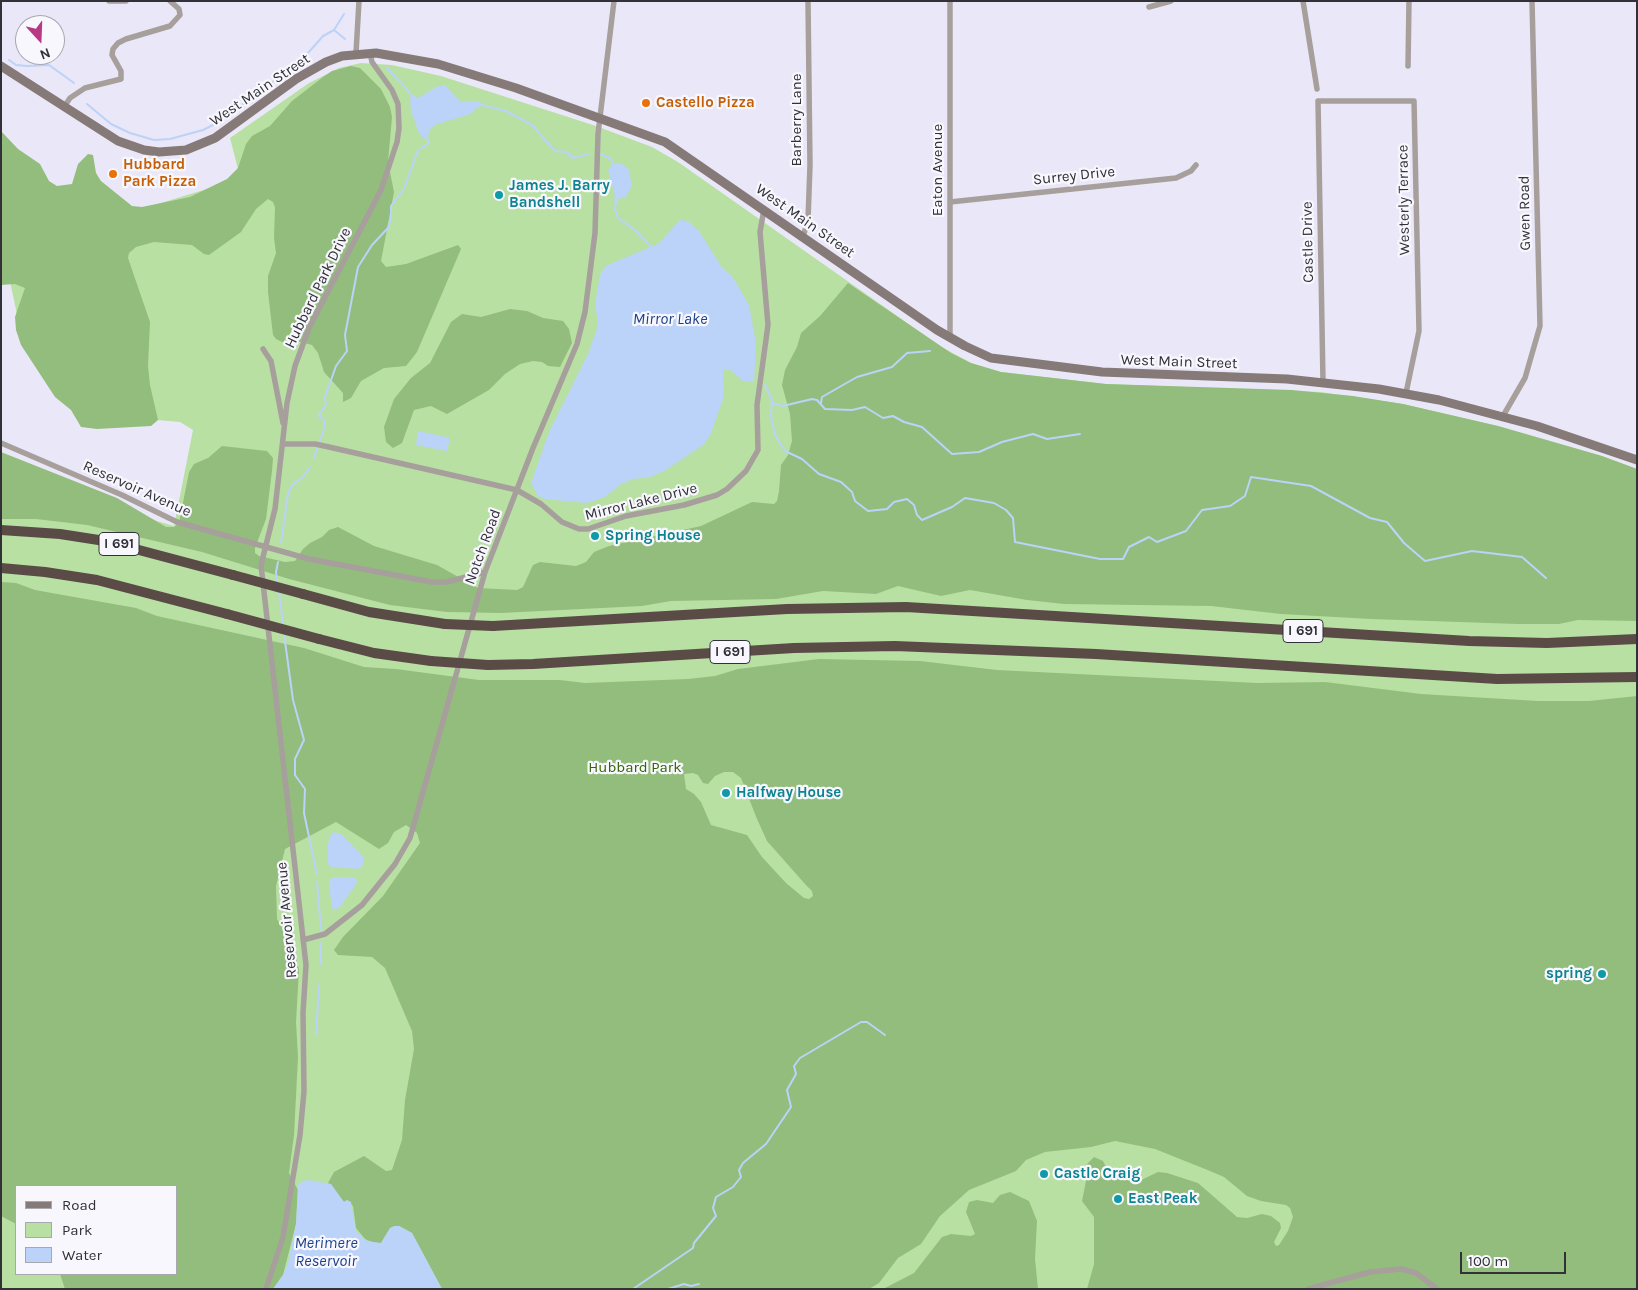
<!DOCTYPE html>
<html>
<head>
<meta charset="utf-8">
<style>
	body { margin:0 }
	#map { position:relative; width:1638px; height:1290px; overflow:hidden; background:#eae8f8; font-family:Karla,sans-serif }
	canvas { display:block }
	.frame { position:absolute; inset:0; border:2px solid #323138; pointer-events:none }
	.legend { position:absolute; left:15px; top:1185px; width:162px; height:90px; box-sizing:border-box; background:#f7f7fd; border:1px solid #a8a8ae; margin:0; padding:6px 9px; list-style:none; font-size:15px; color:#323138 }
	.legend li { display:flex; align-items:center; gap:10px; height:25px }
	.legend b { width:25px; border:1px solid #a8a8ae }
	.north { position:absolute; left:15px; top:15px; width:50px; height:50px; box-sizing:border-box; background:#f7f7fd; border:1px solid #a8a8ae; border-radius:50%; rotate:160deg; font-size:14px; font-weight:700; line-height:20px; text-align:center; color:#323138 }
	.north::after { content:''; display:block; margin:auto; width:18px; height:22px; background:#b93883; clip-path:polygon(50% 0,100% 100%,50% 72%,0 100%) }
	.scale { position:absolute; left:1460px; top:1252px; width:106px; height:22px; box-sizing:border-box; border:2px solid #323138; border-top:0; padding-left:6px; font-size:15px; line-height:18px; white-space:nowrap; color:#323138; -webkit-text-stroke:4px #f7f7fd; paint-order:stroke }
</style>
</head>
<body>
<div id="map">
<canvas width="1638" height="1290"></canvas>
<div class="frame"></div>
<ul class="legend">
<li><b style="height:6px;background:#857a77"></b>Road</li>
<li><b style="height:14px;background:#b8e0a3"></b>Park</li>
<li><b style="height:14px;background:#bbd2f9"></b>Water</li>
</ul>
<div class="north">N</div>
<div class="scale">100 m</div>
</div>
<script>
const context = document.querySelector('canvas').getContext('2d');
context.lineJoin = 'round';
function fill(path, color) {
  context.fillStyle = color;
  context.fill(path, 'evenodd');
}
function shape(rows) {
  const path = new Path2D();
  for (const r of rows) {
    path.moveTo(r[0], r[1]);
    for (let i = 2; i < r.length; i += 2) path.lineTo(r[i], r[i + 1]);
  }
  return path;
}
function strokePath(path, color, width, dash) {
  context.strokeStyle = color;
  context.lineWidth = width;
  context.lineCap = dash ? 'butt' : 'round';
  context.setLineDash(dash || []);
  context.stroke(path);
}
function write(font, color, halo, rows, align = 'center') {
  context.font = font + ' Karla,sans-serif';
  context.lineWidth = 4.5;
  context.setLineDash([]);
  context.textBaseline = 'middle';
  context.strokeStyle = halo;
  context.fillStyle = color;
  for (const [text, x, y, turn = 0] of rows) {
    context.save();
    context.translate(x, y);
    context.rotate((+turn || 0) * Math.PI / 180);
    context.textAlign = isNaN(turn) ? turn : align;
    if (halo) context.strokeText(text, 0, 0);
    context.fillText(text, 0, 0);
    context.restore();
  }
}
const green = shape([
	[361,63,392,65,441,76,596,126,652,147,678,162,940,346,971,363,1001,372,1106,384,1321,392,1403,404,1498,426,1602,456,1637,469,1637,1289,1,1289,1,453,157,521,174,526,193,430,180,422,157,420,23,343,11,286,1,206,112,218,223,184,240,177,230,138,309,83,339,68],
	[16,1186,176,1186,176,1274,16,1274]
]);
const forest = shape([
	[351,66,360,68,381,89,390,107,392,117,388,162,394,192,381,261,386,267,406,264,458,245,461,249,417,352,406,366,384,368,361,381,351,398,343,402,343,393,324,372,318,353,312,345,297,341,282,342,276,339,273,335,268,292,268,276,276,253,274,238,275,207,273,202,268,199,256,209,241,232,209,255,204,254,192,245,154,242,136,247,129,253,128,258,150,322,148,366,150,385,158,420,151,426,97,429,81,427,71,410,55,397,21,345,16,330,15,317,25,288,15,284,1,285,1,131,18,149,40,164,49,181,57,186,72,184,78,164,88,154,93,155,96,173,101,181,132,206,142,207,190,197,227,179,238,168,246,144,252,136,270,126,292,101,323,77,332,71],
	[848,283,951,353,971,363,1001,372,1106,384,1292,390,1353,396,1403,404,1498,426,1602,456,1637,469,1637,621,1578,620,1559,624,1518,624,1371,619,1281,614,1211,606,1064,604,1027,600,970,590,941,596,898,586,876,594,823,591,776,599,671,601,642,606,501,613,447,612,390,605,289,579,202,552,87,525,36,519,1,519,1,452,117,498,166,527,174,527,179,523,189,472,194,464,208,458,222,446,267,451,273,458,272,471,266,519,255,548,255,553,259,556,285,562,295,561,303,549,310,543,322,537,329,530,338,527,374,546,437,565,478,588,517,590,523,587,533,565,540,562,576,566,586,562,594,552,609,546,701,526,752,502,774,504,777,501,779,491,781,465,788,455,792,441,790,414,782,385,785,370,797,347,801,333,820,316],
	[510,309,527,311,543,318,563,321,569,329,572,343,560,367,548,366,542,362,533,361,520,364,505,374,489,390,447,414,431,406,414,410,402,443,393,448,386,442,384,427,394,399,411,378,430,363,451,322,462,314,481,317],
	[1,582,16,583,35,590,136,608,157,616,304,648,364,667,396,669,479,680,560,680,585,683,688,679,715,676,738,669,819,659,920,661,997,670,1257,683,1325,682,1421,694,1538,701,1589,701,1637,696,1637,1289,1087,1289,1094,1264,1094,1217,1082,1201,1086,1181,1086,1165,1094,1157,1103,1161,1108,1171,1121,1178,1137,1182,1158,1172,1167,1173,1198,1183,1237,1217,1247,1218,1262,1214,1271,1216,1280,1223,1281,1228,1274,1242,1276,1246,1279,1245,1288,1231,1293,1217,1290,1208,1286,1205,1261,1201,1247,1196,1224,1177,1210,1171,1155,1149,1115,1141,1091,1147,1045,1152,1026,1160,1016,1171,969,1190,940,1216,921,1244,898,1258,879,1283,869,1289,442,1289,412,1233,399,1226,389,1230,381,1243,376,1244,365,1239,356,1228,353,1206,347,1200,344,1202,328,1183,334,1172,364,1156,386,1171,392,1170,402,1140,405,1100,414,1049,412,1031,385,968,372,957,338,955,334,950,343,937,383,896,420,843,417,833,406,825,394,832,388,843,379,849,336,822,285,849,276,886,277,919,294,949,299,970,296,1022,298,1057,294,1135,289,1173,298,1190,296,1224,283,1275,273,1289,65,1289,60,1274,176,1274,176,1186,16,1186,16,1224,1,1216],
	[724,772,733,772,741,778,757,819,767,841,805,884,812,891,813,896,809,899,804,898,786,883,762,857,747,835,711,825,701,802,694,794,686,789,684,774,693,773,698,775,703,783,708,784,715,776],
	[1010,1192,1029,1201,1037,1221,1035,1259,1038,1289,883,1289,914,1273,942,1237,951,1234,971,1236,975,1234,966,1212,969,1202,977,1200,993,1203,1000,1195]
]);
const water = shape([
	[445,85,461,102,475,101,482,103,482,106,474,109,475,111,468,115,437,124,430,129,429,134,424,139,419,133,411,111,410,99,414,95,418,98,436,87],
	[620,163,628,168,632,185,626,197,618,199,618,203,614,204,615,196,608,170,614,164],
	[681,219,685,222,687,220,699,231,721,266,732,276,749,305,756,343,754,382,743,381,729,369,723,370,724,396,710,436,703,445,666,470,650,477,633,479,621,484,605,497,587,503,545,499,538,496,531,483,549,432,588,354,597,329,598,323,595,305,600,275,604,268,610,264,658,244],
	[418,431,450,438,447,451,416,445],
	[334,832,341,834,362,855,364,862,362,866,358,869,331,867,328,864,328,843,331,834],
	[335,877,356,878,357,883,339,908,335,910,332,908,329,884,330,879],
	[308,1180,331,1184,344,1202,347,1200,351,1202,356,1231,367,1241,381,1243,390,1228,394,1226,399,1226,412,1233,442,1289,273,1289,283,1275,288,1263,296,1224,298,1185,303,1181]
]);
const stream = shape([
	[334,30,345,39],
	[9,60,16,65,27,66,49,65,74,83],
	[387,68,406,88,413,99],
	[87,104,111,124,130,133,154,140,170,139,203,130,217,123,301,61,323,36,334,30,344,14],
	[482,105,506,111,532,125,555,151,567,152,573,158,589,154],
	[601,154,611,159,613,165],
	[616,202,615,210,618,218,636,231,652,248],
	[765,385,772,400,771,416,775,435,785,451,802,459,819,474,841,482,852,492,855,501,868,511,887,509,894,502,907,499,914,505,917,515,922,520,952,507,965,498,994,503,1006,510,1013,518,1015,542,1100,559,1123,559,1129,547,1149,537,1157,542,1186,531,1202,510,1230,506,1245,496,1251,477,1311,486,1370,518,1387,522,1404,543,1425,561,1472,551,1522,557,1546,578],
	[773,403,783,406,812,399,817,400,825,409,852,410,865,407,883,418,893,416,904,422,922,427,952,454,979,452,1002,442,1033,434,1047,439,1080,434],
	[821,403,822,397,857,377,892,367,907,353,930,351],
	[314,458,324,429,325,421,319,416,320,413,326,405,325,397,336,366,347,351,345,335,358,267,372,245,388,228,391,218,391,206,404,189,418,150,429,143,426,134],
	[281,543,288,494,292,485,303,477,310,467],
	[277,582,276,572,278,562],
	[279,592,283,624],
	[284,634,293,700,304,740,295,759,295,775,305,789,304,813,317,875],
	[317,882,321,930],
	[321,964,321,943],
	[316,1035,319,985],
	[633,1289,693,1248,694,1243,716,1216,713,1208,716,1197,733,1187,741,1177,739,1170,743,1163,766,1144,791,1107,787,1090,796,1074,794,1066,800,1058,861,1022,867,1022,885,1035],
	[668,1289,684,1284,691,1286,699,1284]
]);
const minor = shape([
	[109,1,126,1],
	[1303,1,1317,89],
	[1149,7,1171,1],
	[356,53,359,1],
	[1408,66,1409,1],
	[64,107,70,98,85,88,121,79,121,71,112,55,113,49,118,43,126,39,170,26,180,15,179,9,170,1],
	[950,202,1176,178,1191,171,1196,165],
	[803,237,808,220,810,165,808,1],
	[950,338,950,1],
	[263,349,271,361,283,423],
	[1323,382,1318,101,1414,101,1419,331,1406,393],
	[1503,416,1525,378,1540,326,1532,1],
	[1,443,122,495,177,522,309,559,432,582,447,582,485,572],
	[283,444,315,444,329,447,517,490,541,504,562,522,579,529,588,529,626,516,684,505,717,495,727,489,746,471,758,450,757,405,768,325,760,232,764,209],
	[303,940,325,934,362,905,395,864,410,838,485,572,533,448,577,344,585,312,595,233,598,134,614,1],
	[266,1289,283,1237,300,1135,304,1091,303,1013,306,965,261,565,275,509,287,403,295,366,309,328,381,190,397,142,399,128,398,104,392,90,372,62,370,53],
	[1308,1289,1370,1272,1401,1269,1416,1273,1437,1289]
]);
const secondary = shape([
	[1,66,118,141,144,150,159,152,186,150,215,138,296,79,326,62,342,56,376,53,438,64,516,88,665,142,937,330,965,346,991,358,1102,372,1287,379,1379,389,1439,400,1537,426,1637,460]
]);
const motorway = shape([
	[1,530,60,534,105,541,233,575],
	[1,568,45,572,97,580,227,614],
	[303,594,369,612,445,624],
	[493,626,787,609,906,607,1469,641,1547,643,1637,639],
	[319,639,374,653,431,661],
	[488,665,533,664,794,648,895,646,1096,654,1497,679,1637,677]
]);
const motorwayBridge = shape([
	[233,575,303,594],
	[227,614,319,639],
	[445,624,493,626],
	[431,661,488,665]
]);
const markers = [
	[646,103,5,"#e8710a"],
	[113,174,5,"#e8710a"],
	[499,195,5,"#0f9aa8"],
	[595,536,5,"#0f9aa8"],
	[726,793,5,"#0f9aa8"],
	[1602,974,5,"#0f9aa8"],
	[1044,1174,5,"#0f9aa8"],
	[1118,1199,5,"#0f9aa8"]
];
const shields = [
	[119,544,40],
	[1303,631,40],
	[730,652,40]
];
const shieldNames = [
	["I 691",119,544],
	["I 691",1303,631],
	["I 691",730,652]
];
const streetNames = [
	["West Main Street",260,90,-34],
	["Barberry Lane",797,120,-90],
	["Eaton Avenue",938,170,-90],
	["Surrey Drive",1074,176,-6],
	["Westerly Terrace",1404,200,-91],
	["Gwen Road",1525,213,-91],
	["West Main Street",805,221,35],
	["Castle Drive",1308,242,-91],
	["Hubbard Park Drive",318,288,-64],
	["West Main Street",1179,362,2],
	["Reservoir Avenue",137,489,24],
	["Mirror Lake Drive",641,502,-14],
	["Notch Road",483,547,-70],
	["Reservoir Avenue",287,920,-95]
];
const foodNames = [
	["Castello Pizza",656,103],
	["Hubbard",123,165],
	["Park Pizza",123,182]
];
const cultureNames = [
	["James J. Barry",509,186],
	["Bandshell",509,203],
	["Spring House",605,536],
	["Halfway House",736,793],
	["spring",1592,974,"right"],
	["Castle Craig",1054,1174],
	["East Peak",1128,1199]
];
const parkNames = [
	["Hubbard Park",635,768]
];
const waterNames = [
	["Mirror Lake",670,319],
	["Merimere",326,1243],
	["Reservoir",326,1261]
];
fill(green, '#b8e0a3');
fill(forest, '#93bd7c');
fill(water, '#bbd2f9');
strokePath(stream, '#bbd2f9', 2);
strokePath(minor, '#a69f9c', 5.5);
strokePath(secondary, '#857a77', 9);
strokePath(motorway, '#5a4b46', 10);
strokePath(motorwayBridge, '#5a4b46', 10);
for (const [x, y, r, color] of markers) {
  const dot = new Path2D();
  dot.arc(x, y, r, 0, 2 * Math.PI);
  context.fillStyle = color;
  context.fill(dot);
  strokePath(dot, '#f7f7fd', 2);
}
for (const [x, y, w] of shields) {
  const box = new Path2D();
  box.roundRect(x - w / 2, y - 11.5, w, 23, 4);
  context.fillStyle = '#f7f7fd';
  context.fill(box);
  strokePath(box, '#323138', 1);
}
write('bold 14px', '#323138', null, shieldNames);
write('15px', '#323138', '#f7f7fd', streetNames);
write('bold 15px', '#c56008', '#f7f7fd', foodNames, 'left');
write('bold 15px', '#0d838f', '#f7f7fd', cultureNames, 'left');
write('15px', '#326401', '#f7f7fd', parkNames);
write('italic 16px', '#1b418b', '#f7f7fd', waterNames);
</script>
</body>
</html>
